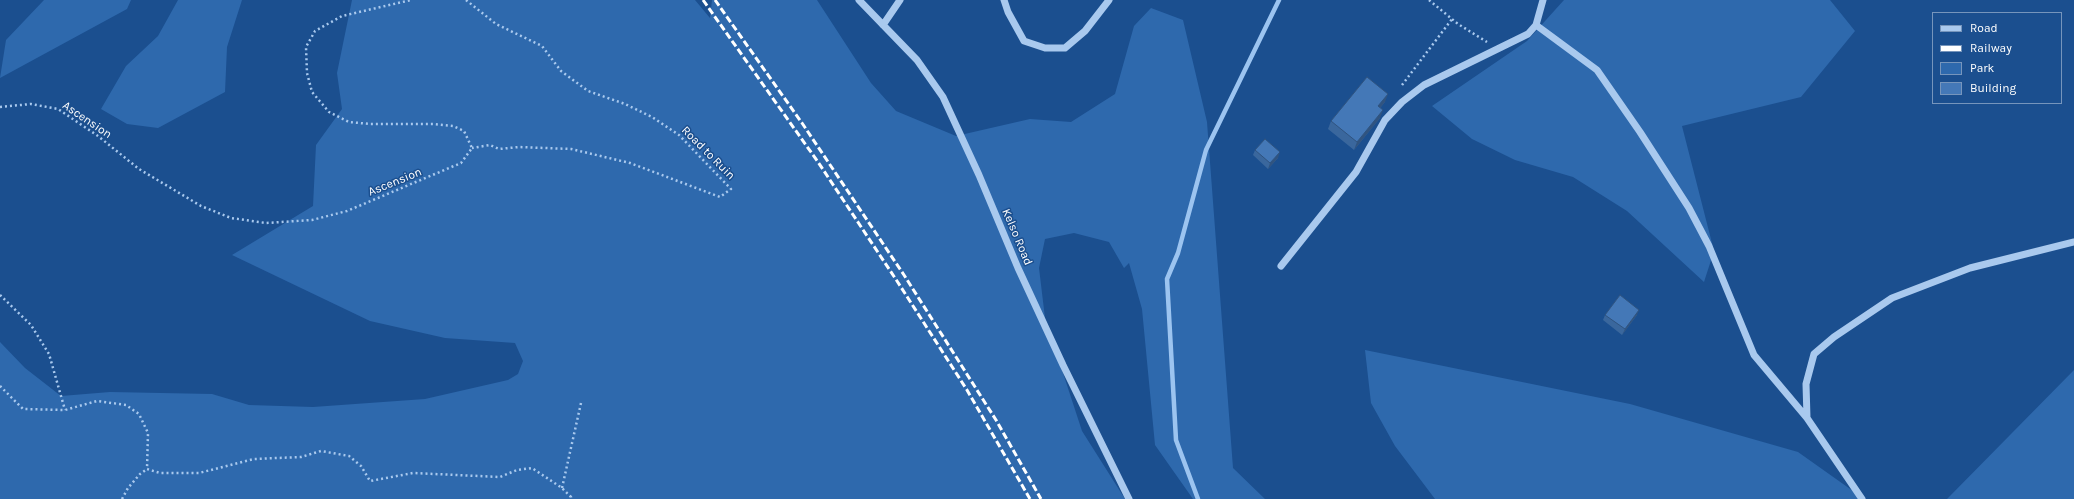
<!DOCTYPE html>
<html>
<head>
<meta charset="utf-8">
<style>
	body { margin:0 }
	#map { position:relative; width:2074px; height:499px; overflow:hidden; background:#1b4f8f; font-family:Karla,sans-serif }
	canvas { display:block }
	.legend { position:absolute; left:1932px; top:12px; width:130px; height:92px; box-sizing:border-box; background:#1b4f8f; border:1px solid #7695bc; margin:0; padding:5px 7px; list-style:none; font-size:12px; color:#fff }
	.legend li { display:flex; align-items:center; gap:8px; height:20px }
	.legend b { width:20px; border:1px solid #7695bc }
</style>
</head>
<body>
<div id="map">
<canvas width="2074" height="499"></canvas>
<ul class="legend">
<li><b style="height:5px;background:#a9c9ee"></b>Road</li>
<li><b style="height:5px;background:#fff"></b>Railway</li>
<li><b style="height:11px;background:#2e69ad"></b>Park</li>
<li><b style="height:11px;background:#4478b7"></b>Building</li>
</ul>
</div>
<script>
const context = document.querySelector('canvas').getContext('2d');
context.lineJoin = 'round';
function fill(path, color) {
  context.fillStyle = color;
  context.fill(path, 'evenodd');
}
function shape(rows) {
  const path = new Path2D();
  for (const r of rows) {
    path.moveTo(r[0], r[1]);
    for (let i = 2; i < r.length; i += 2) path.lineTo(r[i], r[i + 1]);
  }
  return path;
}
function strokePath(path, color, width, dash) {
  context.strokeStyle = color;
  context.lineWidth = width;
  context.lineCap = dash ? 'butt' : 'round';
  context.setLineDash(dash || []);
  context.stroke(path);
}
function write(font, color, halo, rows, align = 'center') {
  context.font = font + ' Karla,sans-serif';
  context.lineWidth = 3;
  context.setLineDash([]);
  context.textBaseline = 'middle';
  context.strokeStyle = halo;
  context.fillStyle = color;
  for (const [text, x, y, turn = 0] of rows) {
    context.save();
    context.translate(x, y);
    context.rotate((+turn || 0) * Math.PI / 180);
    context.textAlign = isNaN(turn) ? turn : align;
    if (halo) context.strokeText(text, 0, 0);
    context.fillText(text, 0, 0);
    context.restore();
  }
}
const green = shape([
	[44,0,131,0,127,9,0,78,6,40],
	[178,0,242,0,227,47,225,92,158,128,127,124,101,109,126,66,158,36],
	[352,0,695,0,710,18,712,0,817,0,871,83,896,111,956,136,1030,119,1071,122,1115,94,1134,26,1151,8,1183,20,1207,122,1233,468,1265,499,1193,499,1155,445,1142,309,1129,263,1124,268,1109,242,1074,233,1045,239,1039,268,1045,318,1082,431,1125,499,0,499,0,342,25,368,61,396,110,392,212,394,249,405,313,407,425,399,508,380,518,374,523,361,515,343,445,338,370,321,232,255,313,206,316,145,342,109,337,73],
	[1564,0,1830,0,1855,31,1801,97,1682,126,1714,251,1704,282,1627,211,1573,177,1515,160,1472,139,1432,106,1527,41],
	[1365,350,1630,404,1798,452,1853,491,1860,499,1435,499,1395,446,1371,403],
	[2074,370,2074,499,1947,499]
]);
const stream = shape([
	[1198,499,1176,440,1167,279,1178,253,1206,150,1279,0]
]);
const path = shape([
	[466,0,496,24,542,46,561,71,588,91,625,104,652,117,679,135,731,189,720,197,630,163,571,149,519,147,499,149,490,145,472,148],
	[1429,0,1458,24,1487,42],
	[1402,85,1452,19],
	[0,107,31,104,58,109,98,136,139,169,201,206,231,218,266,223,312,220,347,211,461,163,472,148,464,131,453,126,433,124,370,124,349,122,329,112,312,92,307,73,306,47,315,31,342,16,411,0],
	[0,295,31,325,49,354,65,410],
	[0,386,23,409,65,410,97,401,126,405,139,414,148,433,147,469,160,473,199,473,254,459,301,457,321,451,349,456,361,466,370,481,413,473,500,477,517,470,532,468,562,488,571,497,570,499],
	[562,488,581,403],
	[122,499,128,488,140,474,147,469]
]);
const minor = shape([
	[859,0,917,60,943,97,979,175,1018,268,1063,365,1129,499],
	[1004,0,1008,12,1024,41,1045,48,1065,48,1085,31,1109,0],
	[1543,0,1536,25,1597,70,1640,132,1689,208,1709,246,1754,355,1807,418,1862,499],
	[883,25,900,0],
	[1281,266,1356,172,1385,120,1402,102,1424,85,1528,34,1536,25],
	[1807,418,1806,384,1814,354,1834,337,1892,298,1970,268,2074,242]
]);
const rail = shape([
	[703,0,818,162,897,281,967,390,1030,499],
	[715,0,802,123,904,275,996,420,1041,499]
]);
const wall = shape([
	[1385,102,1380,108,1380,118,1354,150,1328,129,1331,121],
	[1255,150,1278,158,1268,169,1253,155],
	[1605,315,1637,315,1622,335,1603,320]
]);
const shadedWall = shape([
	[1388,94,1385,102,1375,114,1378,106],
	[1383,110,1380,118,1354,150,1357,142],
	[1280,152,1278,158,1268,169,1270,163],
	[1639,310,1637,315,1622,335,1625,329]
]);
const building = shape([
	[1367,77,1388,94,1378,106,1383,110,1357,142,1331,121,1367,77],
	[1265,139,1280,152,1270,163,1255,150,1265,139],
	[1620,295,1639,310,1625,329,1605,315,1620,295]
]);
const streetNames = [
	["Ascension",87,120,34],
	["Road to Ruin",708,153,45],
	["Ascension",395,182,-22],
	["Kelso Road",1017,237,67]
];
fill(green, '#2e69ad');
strokePath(stream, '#9cc4f0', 4.5);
strokePath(path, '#a9c9ee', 2.5, [2, 3]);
strokePath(minor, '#a9c9ee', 7);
strokePath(rail, '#fff', 3, [7, 3]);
fill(wall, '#3a679d');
fill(shadedWall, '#305480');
fill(building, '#4478b7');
strokePath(building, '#305480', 1);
write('12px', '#fff', '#1b4f8f', streetNames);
</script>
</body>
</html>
